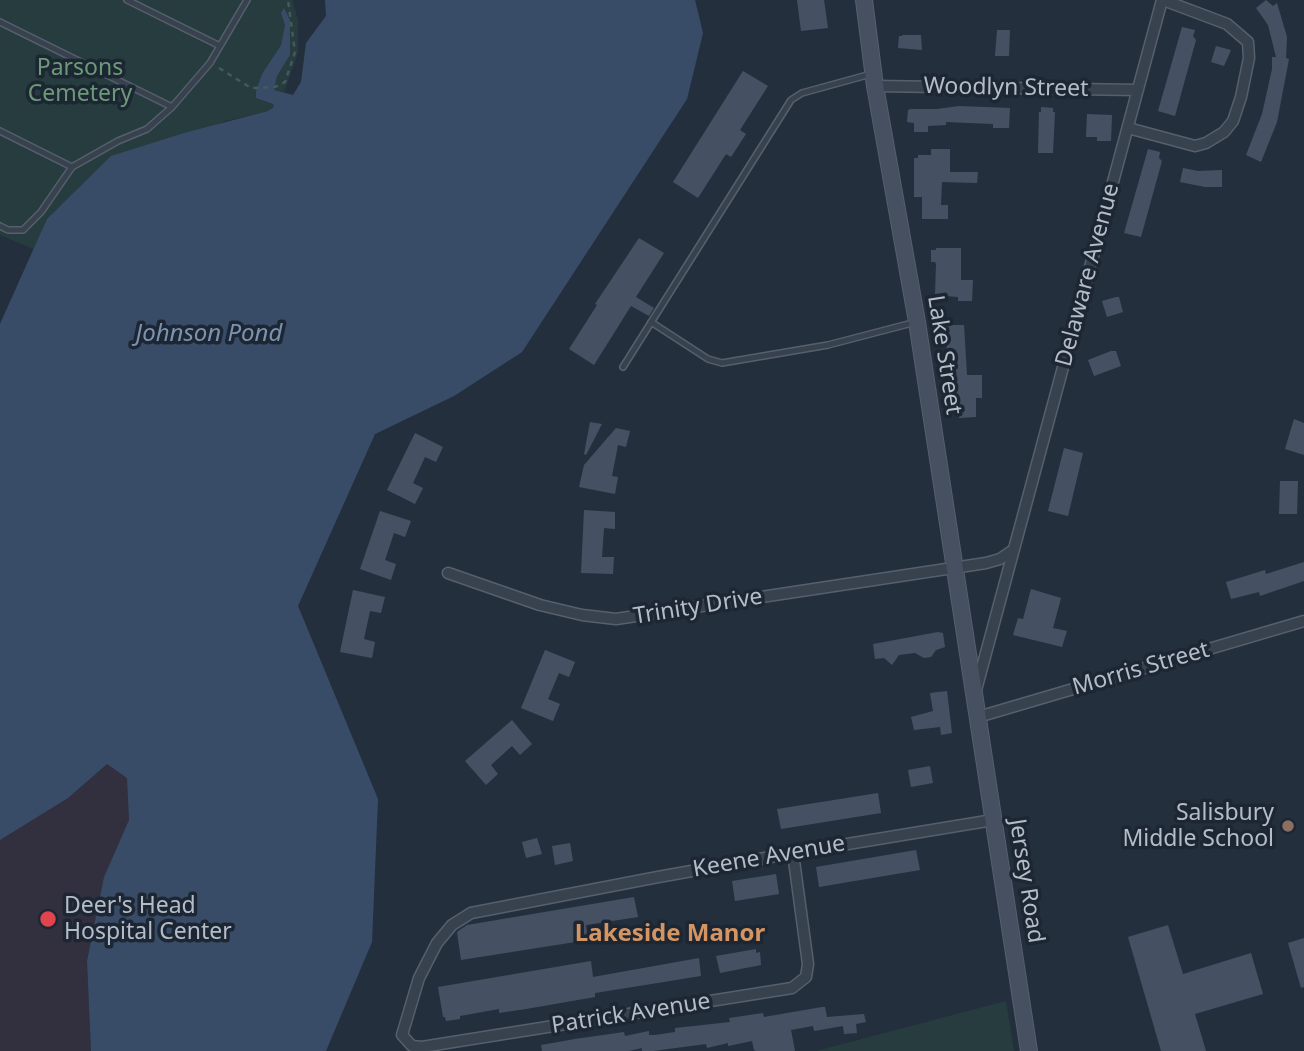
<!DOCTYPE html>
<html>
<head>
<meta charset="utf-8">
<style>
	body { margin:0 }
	canvas { display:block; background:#242f3e }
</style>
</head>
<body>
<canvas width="1304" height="1051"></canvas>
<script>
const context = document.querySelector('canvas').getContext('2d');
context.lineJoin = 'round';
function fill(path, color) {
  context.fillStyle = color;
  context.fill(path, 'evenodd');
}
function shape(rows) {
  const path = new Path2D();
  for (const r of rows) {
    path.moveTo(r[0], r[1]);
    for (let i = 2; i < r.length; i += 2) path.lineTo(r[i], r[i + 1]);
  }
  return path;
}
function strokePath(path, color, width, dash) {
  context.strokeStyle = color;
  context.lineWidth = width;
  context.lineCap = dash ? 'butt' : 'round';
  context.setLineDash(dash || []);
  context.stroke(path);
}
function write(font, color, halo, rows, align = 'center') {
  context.font = font + ' "Noto Sans",sans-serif';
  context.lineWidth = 7;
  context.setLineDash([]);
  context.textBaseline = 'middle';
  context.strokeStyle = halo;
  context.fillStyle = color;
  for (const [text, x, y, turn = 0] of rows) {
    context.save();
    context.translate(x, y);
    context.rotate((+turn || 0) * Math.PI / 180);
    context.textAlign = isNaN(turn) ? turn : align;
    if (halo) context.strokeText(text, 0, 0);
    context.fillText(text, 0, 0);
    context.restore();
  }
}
const medical = shape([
	[107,764,127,778,129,820,104,877,87,961,91,1051,0,1051,0,840,68,798]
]);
const green = shape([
	[0,0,292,0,298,20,298,53,284,92,274,90,277,76,290,55,290,20,281,13,286,24,281,45,262,74,256,98,273,104,275,107,268,111,225,121,47,219,34,249,0,235],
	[1006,1001,1014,1051,816,1051]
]);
const water = shape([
	[325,0,695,0,703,33,687,99,522,352,454,396,375,434,298,606,378,799,372,942,326,1051,91,1051,87,961,104,877,129,820,127,778,107,764,68,798,0,840,0,324,47,219,111,156,184,133,268,111,274,107,273,104,256,98,256,91,262,74,281,45,285,25,281,13,284,8,290,20,290,55,277,76,274,90,293,95,301,82,306,43,326,16]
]);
const building = shape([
	[797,0,824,0,828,28,801,31],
	[1266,0,1273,6,1277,3,1287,37,1286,58,1289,59,1277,122,1261,162,1246,155,1262,114,1272,69,1272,57,1276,57,1268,25,1256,8],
	[1182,27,1195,30,1193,36,1196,40,1175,116,1158,111],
	[997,30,1010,30,1009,56,995,56],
	[902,35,921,35,922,50,898,48,899,36,902,36],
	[1216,46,1231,50,1224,66,1211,62],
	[743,71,768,86,740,130,746,134,731,157,726,154,698,198,673,182],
	[959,106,1010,108,1009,128,993,128,993,124,946,122,946,125,928,126,928,132,914,132,914,123,907,122,908,110,911,109,937,109],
	[1041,107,1053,108,1053,112,1055,112,1053,153,1038,153,1039,112,1041,112],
	[1087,114,1112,115,1111,141,1097,141,1097,137,1086,137],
	[931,149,950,149,950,172,978,172,977,183,942,182,941,205,948,205,948,219,922,219,922,197,914,197,914,158,918,158,918,155,931,155],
	[1148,149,1160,152,1159,158,1162,161,1141,237,1124,233],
	[1183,168,1198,171,1222,170,1222,187,1205,187,1180,182],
	[639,238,664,253,636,297,654,308,649,316,631,306,594,365,569,349,597,305,595,304],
	[936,248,961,248,961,280,973,280,972,301,958,301,958,297,935,295,936,264,935,262,931,262,931,250,936,250],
	[1116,297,1119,297,1123,312,1107,317,1102,301],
	[946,325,964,325,967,375,982,375,982,398,976,398,976,417,959,418,959,413,955,413,954,393,951,393,950,358,947,358],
	[1111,351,1116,351,1121,366,1094,376,1088,360],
	[1294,419,1304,423,1304,455,1285,449],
	[590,422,602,424,586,455,584,454],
	[616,428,630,431,626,447,618,445,612,476,618,477,615,494,579,487,584,465],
	[415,433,443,447,436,462,425,457,413,483,423,488,415,504,387,490],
	[1064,448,1083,453,1068,516,1048,511],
	[1280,481,1298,481,1297,514,1279,514],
	[584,510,615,512,615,529,604,528,602,557,614,557,613,574,581,573],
	[380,511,411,521,405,537,394,533,385,560,396,564,391,580,360,569],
	[1304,562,1304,581,1260,596,1259,592,1231,599,1226,582,1265,570,1266,574],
	[1031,589,1061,598,1053,628,1067,631,1062,647,1013,635,1018,618,1023,619],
	[353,590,385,597,381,613,370,611,364,639,375,642,372,658,340,652],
	[938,632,943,633,945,647,936,650,931,657,924,658,915,653,899,655,892,665,884,658,875,659,873,644],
	[545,650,575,662,569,677,559,673,548,699,560,704,553,721,521,708],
	[947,691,952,733,941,735,940,727,914,730,911,717,933,711,930,693],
	[512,720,532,744,520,755,512,746,491,765,498,774,486,785,465,761],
	[930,766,933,783,911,787,908,770],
	[878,793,881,813,781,829,777,809],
	[537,838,542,854,526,858,522,842],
	[570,843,573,861,555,865,552,846],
	[916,850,920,870,819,887,816,867],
	[776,874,779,894,735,901,732,881],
	[634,897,638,917,586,925,588,940,461,960,457,932,467,925],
	[1168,925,1183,974,1251,953,1263,994,1195,1014,1206,1051,1161,1051,1128,937],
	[1304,938,1304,987,1301,988,1288,943],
	[756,949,756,953,760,952,761,965,720,973,716,956],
	[699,958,701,976,595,993,595,997,526,1009,499,1013,499,1009,460,1016,460,1019,446,1021,445,1017,443,1017,438,987,591,961,593,977],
	[822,1007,825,1007,827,1017,864,1014,866,1022,856,1024,857,1033,844,1034,843,1026,814,1031,813,1026,791,1030,795,1051,756,1051,754,1050,752,1041,728,1046,728,1043,707,1048,706,1044,653,1051,642,1051,642,1048,629,1051,542,1051,541,1045,575,1039,624,1032,625,1036,649,1031,649,1035,655,1035,675,1032,675,1028,730,1022,729,1018,763,1013,764,1017]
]);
const path = shape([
	[219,68,251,88,275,87,285,82,295,52,288,0]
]);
const lane = shape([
	[127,0,220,46],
	[0,22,172,107],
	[0,131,72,167],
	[0,226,8,230,23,230,41,212,72,167,118,141,147,129,172,107,210,63,247,0],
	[651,322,708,359,722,363,828,345,916,322],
	[623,367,791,100,802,93,871,74]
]);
const street = shape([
	[875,86,1138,90],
	[1128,128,1195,146,1206,143,1224,132,1233,121,1241,97,1249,58,1248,42,1227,24,1163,0],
	[448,573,540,605,582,615,616,619,986,563,1000,559,1013,550],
	[976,690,1162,0],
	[978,717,1304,621],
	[793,853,808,964,806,977,792,988,422,1047,412,1046,402,1035,419,978,437,943,452,925,471,913,658,877,793,853,993,820]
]);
const secondary = shape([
	[864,0,875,86,917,322,1029,1051]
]);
const markers = [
	[1288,826,7,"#8d6e63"],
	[48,919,9,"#e0444e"]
];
const parkNames = [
	["Parsons",80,68],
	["Cemetery",80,94]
];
const streetNames = [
	["Woodlyn Street",1006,88,1],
	["Delaware Avenue",1088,275,-75],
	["Lake Street",944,355,81],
	["Trinity Drive",698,607,-9],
	["Morris Street",1141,669,-16],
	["Keene Avenue",769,857,-10],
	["Jersey Road",1026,881,81],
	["Patrick Avenue",631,1014,-9]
];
const poiNames = [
	["Salisbury",1274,813],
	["Middle School",1274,839],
	["Deer's Head",64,906,"left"],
	["Hospital Center",64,932,"left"]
];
const waterNames = [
	["Johnson Pond",209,334]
];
const neighbourhoodNames = [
	["Lakeside Manor",670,934]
];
fill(medical, '#32303f');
fill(green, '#263c3f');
fill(water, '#394c67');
fill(building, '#455162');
strokePath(lane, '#565f6c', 8);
strokePath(street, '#565f6c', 13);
strokePath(secondary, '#565f6c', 18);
strokePath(path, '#44595c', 2.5, [5, 5]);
strokePath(lane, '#38414e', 5);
strokePath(street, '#38414e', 10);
strokePath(secondary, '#465061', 16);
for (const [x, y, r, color] of markers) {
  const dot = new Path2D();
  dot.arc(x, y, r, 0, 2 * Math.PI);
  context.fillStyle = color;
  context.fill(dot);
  strokePath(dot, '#1d2633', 2.5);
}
write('23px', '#6b9a76', '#1d2633', parkNames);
write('23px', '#b4bcc9', '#1d2633', streetNames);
write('23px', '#b4bcc9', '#1d2633', poiNames, 'right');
write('italic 24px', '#7c92b1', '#1d2633', waterNames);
write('bold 24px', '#d59563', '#1d2633', neighbourhoodNames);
</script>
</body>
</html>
